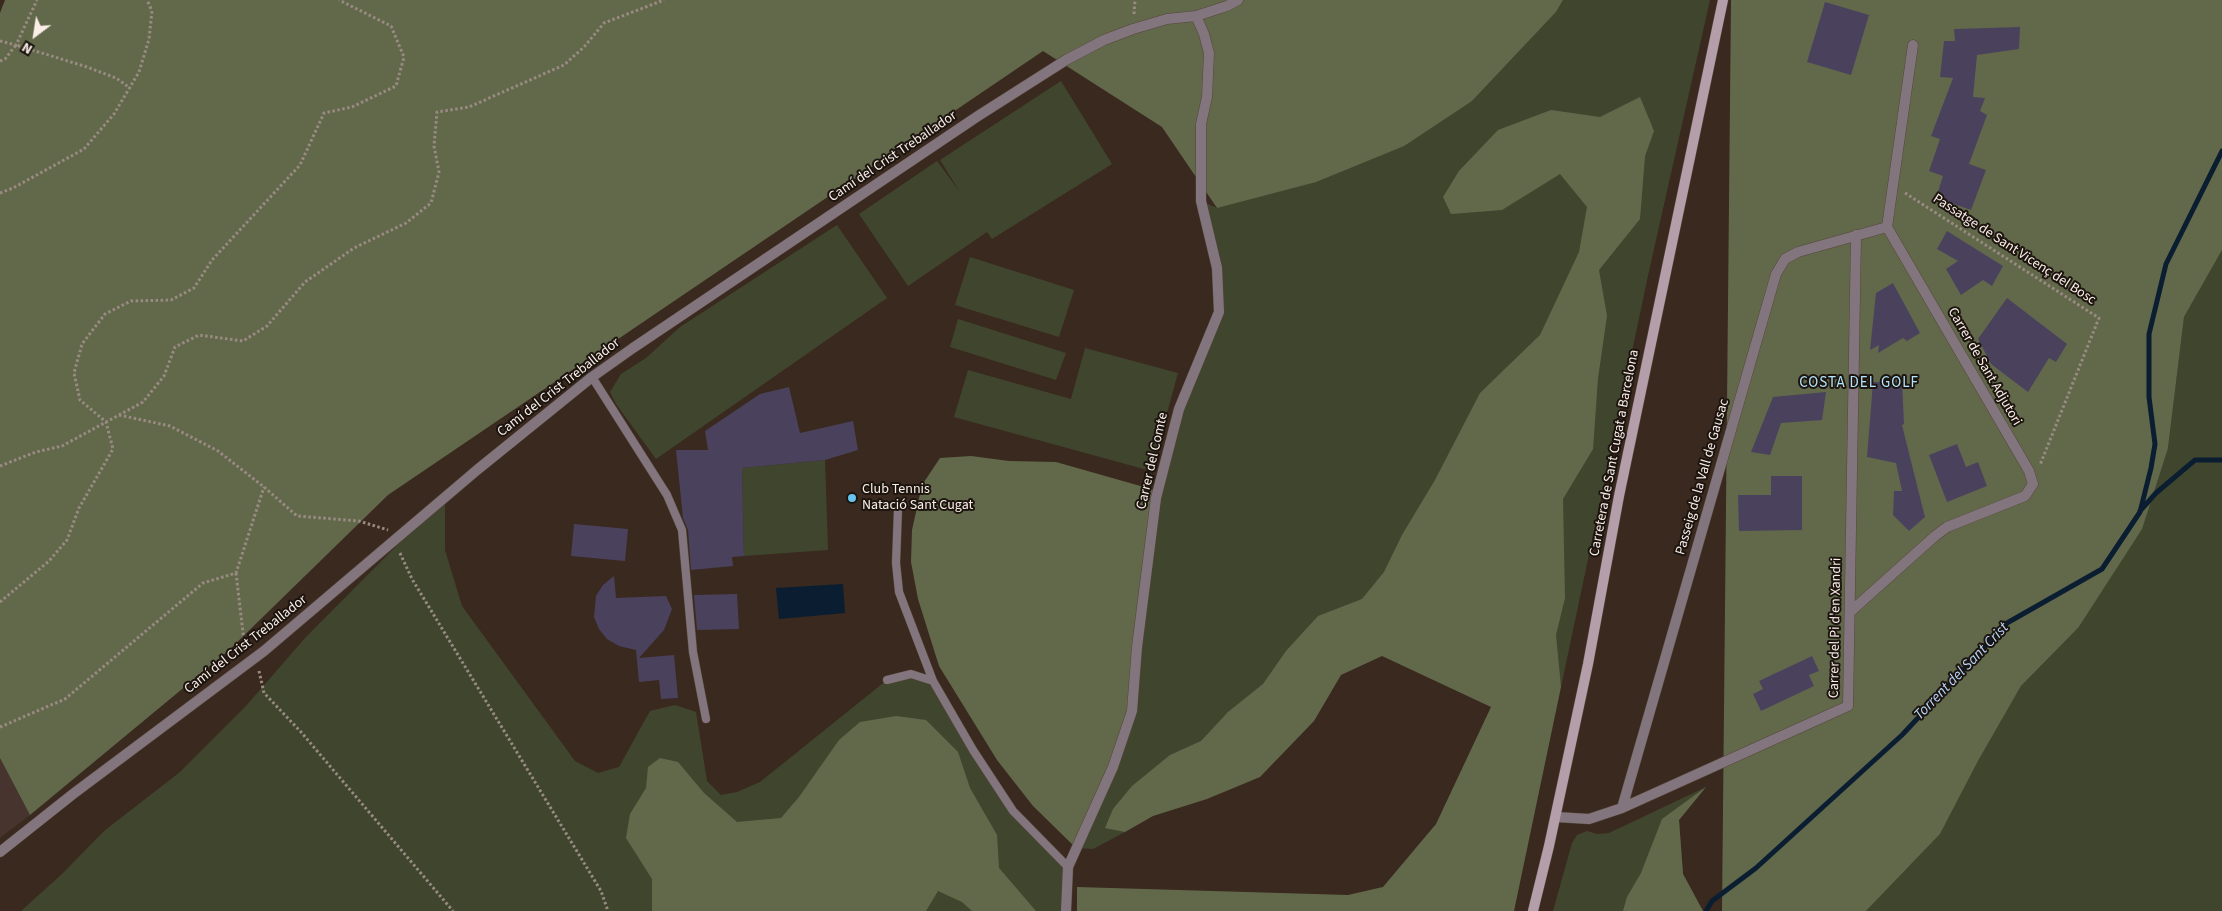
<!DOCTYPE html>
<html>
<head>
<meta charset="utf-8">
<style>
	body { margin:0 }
	#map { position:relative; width:2222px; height:911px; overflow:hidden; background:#3a291e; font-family:"Source Sans 3",sans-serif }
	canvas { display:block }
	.north { position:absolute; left:10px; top:10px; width:50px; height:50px; -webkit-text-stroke:4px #1c140f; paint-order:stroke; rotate:211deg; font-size:14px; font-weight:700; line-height:20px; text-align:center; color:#faeee7 }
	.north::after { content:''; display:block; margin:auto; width:18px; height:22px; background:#faeee7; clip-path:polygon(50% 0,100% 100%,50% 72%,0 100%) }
</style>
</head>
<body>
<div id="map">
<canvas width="2222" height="911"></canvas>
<div class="north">N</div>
</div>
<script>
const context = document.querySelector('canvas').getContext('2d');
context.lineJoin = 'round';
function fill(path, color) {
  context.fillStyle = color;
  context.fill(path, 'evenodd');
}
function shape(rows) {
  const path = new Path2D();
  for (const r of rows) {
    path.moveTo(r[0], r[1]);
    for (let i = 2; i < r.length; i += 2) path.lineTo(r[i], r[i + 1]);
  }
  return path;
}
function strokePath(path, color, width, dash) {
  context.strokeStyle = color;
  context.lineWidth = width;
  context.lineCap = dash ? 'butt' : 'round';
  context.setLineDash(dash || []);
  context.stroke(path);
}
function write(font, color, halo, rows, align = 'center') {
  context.font = font + ' "Source Sans 3",sans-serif';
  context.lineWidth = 4;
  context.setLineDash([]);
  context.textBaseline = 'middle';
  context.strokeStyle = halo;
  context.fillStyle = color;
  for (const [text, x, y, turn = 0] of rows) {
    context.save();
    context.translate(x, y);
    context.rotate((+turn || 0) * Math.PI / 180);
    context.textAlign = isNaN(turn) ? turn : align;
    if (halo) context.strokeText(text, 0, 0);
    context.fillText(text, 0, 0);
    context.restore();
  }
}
const education = shape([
	[0,758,30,815,0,838]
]);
const green = shape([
	[1563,0,1710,0,1649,271,1561,687,1524,635,1423,595,1167,787,1125,832,1093,849,1076,848,1156,498,1179,409,1219,312,1217,268,1201,201,1217,208,1472,101,1556,12],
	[1061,81,1112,164,992,239,987,232,908,286,859,214,937,161,960,192,940,160],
	[837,225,887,298,656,459,616,404,610,392,621,374,646,358,680,327],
	[2222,250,2222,911,1866,911,1940,834,1978,761,2021,686,2078,628,2168,448,2184,317],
	[970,257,1074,290,1059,337,955,305],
	[958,319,1066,353,1056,380,950,347],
	[1085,348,1178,373,1151,471,954,417,968,370,1071,399],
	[825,460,828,550,744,556,742,468],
	[445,497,445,550,462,606,575,761,598,773,619,767,650,711,675,705,696,712,707,781,721,795,737,792,760,782,887,680,911,674,933,681,1013,811,1068,867,1066,911,21,911,62,874,104,831,180,772,246,706,305,638],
	[1706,787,1679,820,1683,874,1703,911,1553,911,1572,843,1577,835,1587,831,1597,834,1609,833]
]);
const forest = shape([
	[5,0,1563,0,1556,12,1472,101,1404,146,1316,182,1217,208,1162,127,1043,51,388,495,228,651,30,815,0,758,0,13],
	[1731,0,2222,0,2222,250,2184,317,2168,448,2142,529,2078,628,2021,686,1978,761,1940,834,1866,911,1722,911],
	[1640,97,1654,131,1645,156,1640,219,1599,270,1607,316,1598,378,1593,449,1563,499,1565,598,1556,635,1561,687,1514,911,1077,911,1077,887,1348,895,1383,887,1436,824,1491,707,1382,656,1341,675,1314,721,1260,777,1207,799,1153,816,1125,832,1105,828,1113,809,1132,786,1170,755,1201,741,1228,712,1263,684,1286,651,1318,616,1362,599,1384,572,1402,535,1435,480,1480,393,1540,335,1579,252,1587,207,1560,174,1502,210,1451,214,1443,197,1459,171,1498,130,1551,110,1600,117],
	[971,456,1009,461,1056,462,1158,491,1132,711,1076,848,1033,806,997,760,939,666,918,599,911,562,912,530,922,485,940,458],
	[896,716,926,720,958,752,970,788,997,835,999,868,1036,911,972,911,962,902,938,891,926,911,652,911,652,879,626,838,630,814,646,788,648,767,660,758,678,762,704,793,737,822,781,818,799,797,839,740,860,722],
	[1706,787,1679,820,1683,874,1703,911,1623,911,1627,897,1641,873,1662,819]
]);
const water = shape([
	[843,584,845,613,779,619,776,588]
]);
const stream = shape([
	[2140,511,2156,493,2195,460,2222,460],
	[1706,911,1712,901,1756,868,1902,735,2007,623,2102,569,2140,512,2151,468,2155,444,2149,397,2149,334,2166,264,2222,151]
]);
const building = shape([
	[1825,2,1869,15,1851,75,1807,62],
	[2020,27,2019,49,1977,55,1973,97,1985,98,1980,111,1987,115,1969,164,1986,170,1971,210,1936,198,1943,176,1929,171,1940,139,1931,136,1953,78,1940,77,1944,41,1955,41,1954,29],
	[1947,231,2003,266,1992,286,1983,280,1961,295,1946,269,1958,261,1937,249],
	[1893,283,1920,333,1907,341,1903,338,1878,353,1879,345,1870,350,1876,293],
	[2007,298,2067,344,2056,362,2049,358,2028,392,1991,364,1978,339],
	[1873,382,1902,382,1904,424,1902,425,1925,517,1909,531,1893,515,1894,491,1902,491,1896,463,1867,457],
	[789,387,800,433,853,421,858,450,825,460,742,468,744,556,732,557,733,566,691,570,688,530,683,518,676,450,708,450,705,431,760,394],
	[1826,392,1822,420,1781,423,1770,455,1751,452,1773,397],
	[1957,444,1966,467,1978,462,1987,486,1947,502,1929,455],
	[1771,476,1802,476,1802,530,1739,531,1738,495,1771,495],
	[574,524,628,529,625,561,571,556],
	[614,576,616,598,666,596,672,609,664,630,639,658,674,655,678,698,661,699,659,680,639,682,636,650,619,646,607,639,599,629,594,617,596,596,603,585],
	[737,594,739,629,697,630,694,595],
	[1812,656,1819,671,1809,675,1814,686,1761,711,1753,694,1763,689,1759,681]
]);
const path = shape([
	[1134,14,1135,0],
	[0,41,16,45,37,0],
	[0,61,5,59,16,45,87,67,116,78,130,88],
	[0,193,13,188,84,149,114,114,139,72,149,39,152,11,147,0],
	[1905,193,2099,318,2040,465],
	[119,415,170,426,218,451,264,487,297,516,359,521,388,530],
	[0,466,36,452,62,446,143,402,164,376,175,347,199,335,243,341,267,326,305,282,354,248,406,223,431,203,439,172,434,146,437,112,469,107,564,65,584,47,604,23,664,0],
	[400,553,412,579,601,891,608,911],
	[236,573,245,650],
	[0,602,49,561,67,540,79,508,113,449,106,422,80,400,74,373,82,344,105,314,131,301,171,300,194,288,212,260,300,165,324,113,352,107,396,86,404,57,391,26,339,0],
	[259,671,264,693,301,732,453,911],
	[0,727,65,699,203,583,236,573,264,487]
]);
const lane = shape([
	[592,377,667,495,682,530,693,652,706,719],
	[898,509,896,563,899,592,933,681],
	[887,680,911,674,933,681,973,750,1013,811,1068,867]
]);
const street = shape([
	[1850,612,1935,536,1947,527,2025,496,2033,484,2029,471,1887,227,1913,45],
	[1622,808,1776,274,1785,259,1798,252,1887,227],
	[1556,817,1589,819,1622,808,1848,706,1856,235],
	[0,852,73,794,264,651,477,470,592,377,633,348,978,116,1066,60,1104,40,1133,29,1167,19,1196,16,1227,6,1238,0],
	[1066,911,1068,867,1113,767,1132,711,1137,647,1156,498,1179,409,1219,312,1217,268,1201,201,1201,124,1207,97,1209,53,1204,34,1196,16]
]);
const secondary = shape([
	[1533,911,1549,846,1588,664,1619,496,1723,0]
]);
const markers = [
	[852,498,5,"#66c4ef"]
];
const streetNames = [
	["Camí del Crist Treballador",893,157,-34],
	["Passatge de Sant Vicenç del Bosc",2014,250,33],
	["Carrer de Sant Adjutori",1984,367,60],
	["Camí del Crist Treballador",559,388,-38],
	["Carretera de Sant Cugat a Barcelona",1615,453,-79],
	["Carrer del Comte",1153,461,-77],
	["Passeig de la Vall de Gausac",1703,477,-74],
	["Carrer del Pi d'en Xandri",1836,628,-89],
	["Camí del Crist Treballador",246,645,-38]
];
const poiNames = [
	["Club Tennis",862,490],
	["Natació Sant Cugat",862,506]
];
const neighbourhoodNames = [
	["COSTA DEL GOLF",1859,384]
];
const waterNames = [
	["Torrent del Sant Crist",1962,672,-46]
];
fill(education, '#47342e');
fill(green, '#40462e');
fill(forest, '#62694b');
fill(water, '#0b1d31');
strokePath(stream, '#0b1d31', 5);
fill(building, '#4a425d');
strokePath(lane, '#55453a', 9);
strokePath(street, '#55453a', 11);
strokePath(secondary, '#55453a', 11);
strokePath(path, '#998b82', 3, [2.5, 2.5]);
strokePath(lane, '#83757d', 8);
strokePath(street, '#83757d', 10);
strokePath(secondary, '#b49eaa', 10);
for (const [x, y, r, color] of markers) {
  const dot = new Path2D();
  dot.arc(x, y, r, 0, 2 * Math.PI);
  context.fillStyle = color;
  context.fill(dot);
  strokePath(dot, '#1c140f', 2);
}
write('14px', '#faeee7', '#1c140f', streetNames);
write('14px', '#faeee7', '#1c140f', poiNames, 'left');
context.letterSpacing = '1px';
write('15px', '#b3e4fc', '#1c140f', neighbourhoodNames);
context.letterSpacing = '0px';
write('italic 15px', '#b8d8fc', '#1c140f', waterNames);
</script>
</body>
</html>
